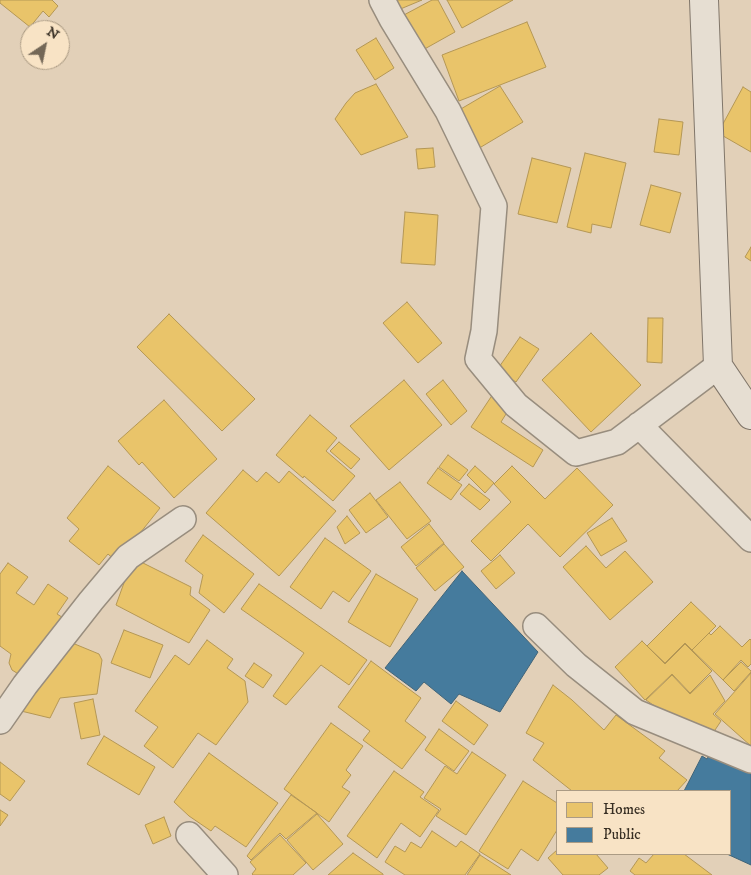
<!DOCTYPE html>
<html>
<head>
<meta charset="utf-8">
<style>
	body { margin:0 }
	#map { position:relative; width:751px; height:875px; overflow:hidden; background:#e2d0b8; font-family:"IM FELL DW Pica",serif }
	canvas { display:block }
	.legend { position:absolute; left:556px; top:790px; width:175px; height:65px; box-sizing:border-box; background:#f8e3c5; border:1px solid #ab9b84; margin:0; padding:6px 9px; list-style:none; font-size:15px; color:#372e23 }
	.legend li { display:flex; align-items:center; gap:10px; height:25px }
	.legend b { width:25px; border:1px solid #ab9b84 }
	.north { position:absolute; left:20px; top:20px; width:50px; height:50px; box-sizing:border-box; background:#f8e3c5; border:1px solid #ab9b84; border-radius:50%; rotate:34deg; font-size:14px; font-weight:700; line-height:20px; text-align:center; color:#372e23 }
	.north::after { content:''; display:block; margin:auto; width:18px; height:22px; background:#736757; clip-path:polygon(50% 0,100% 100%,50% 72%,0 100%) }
</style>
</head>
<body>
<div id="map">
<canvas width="751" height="875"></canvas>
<ul class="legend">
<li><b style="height:14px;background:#e9c46a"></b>Homes</li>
<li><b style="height:14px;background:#457b9d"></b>Public</li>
</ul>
<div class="north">N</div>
</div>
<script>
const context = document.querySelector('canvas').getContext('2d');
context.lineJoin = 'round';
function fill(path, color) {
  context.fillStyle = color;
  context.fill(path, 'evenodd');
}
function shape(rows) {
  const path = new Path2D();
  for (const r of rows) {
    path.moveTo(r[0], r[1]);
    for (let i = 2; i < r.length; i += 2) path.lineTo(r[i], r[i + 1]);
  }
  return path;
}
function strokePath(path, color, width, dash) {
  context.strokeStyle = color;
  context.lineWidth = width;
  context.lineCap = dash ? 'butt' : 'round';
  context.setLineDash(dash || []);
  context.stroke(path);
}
const homes = shape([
	[0,0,52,0,58,6,49,17,43,11,30,27,0,3,0,0],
	[394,0,422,0,398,10,394,0],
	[432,0,438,0,455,32,421,51,402,16,432,0],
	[447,0,513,0,462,28,447,0],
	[527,22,546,67,459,101,442,55,527,22],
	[376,38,394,68,375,80,356,50,376,38],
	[376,84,408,137,361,155,335,119,346,103,355,93,376,84],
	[500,86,523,122,476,150,454,113,500,86],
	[743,87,751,92,751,152,718,133,743,87],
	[659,119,683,122,679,155,654,152,659,119],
	[433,148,435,167,418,169,416,149,433,148],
	[585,153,626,163,611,228,592,224,591,233,567,227,585,153],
	[532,158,571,168,557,223,518,214,532,158],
	[651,185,681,193,670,233,640,225,651,185],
	[405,212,438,215,435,265,401,263,405,212],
	[751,247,751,261,745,257,751,247],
	[407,302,442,343,418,363,383,323,407,302],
	[169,314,255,399,222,431,137,347,169,314],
	[648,318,663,318,662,363,647,362,648,318],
	[591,333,641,385,591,432,542,380,591,333],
	[520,337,539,349,516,382,497,370,520,337],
	[404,380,442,425,389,470,350,426,404,380],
	[443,380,467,411,451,425,426,394,443,380],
	[493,394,511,406,501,422,543,450,533,467,471,427,493,394],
	[164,400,217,459,174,498,142,462,139,465,118,441,164,400],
	[310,415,337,438,326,451,355,476,333,501,304,476,303,478,276,455,310,415],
	[339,442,360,459,351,469,330,451,339,442],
	[448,455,468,470,459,481,439,467,448,455],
	[108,466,160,508,117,562,108,554,99,565,69,541,79,529,67,518,108,466],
	[475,466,494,483,485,493,467,475,475,466],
	[512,466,545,499,577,468,613,505,560,557,528,524,491,561,471,541,511,502,494,484,512,466],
	[438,468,462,485,451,500,427,483,438,468],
	[243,470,257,482,266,472,279,483,289,471,336,511,279,576,206,513,243,470],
	[400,482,431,521,407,539,376,500,400,482],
	[469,484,490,500,480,510,460,494,469,484],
	[370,493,388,517,366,533,349,510,370,493],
	[347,516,360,533,345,544,337,527,347,516],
	[612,518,627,541,601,556,587,533,612,518],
	[429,524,444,543,416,566,401,547,429,524],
	[203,535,254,574,224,613,199,593,203,575,185,561,203,535],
	[325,538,371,571,349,602,333,591,321,609,290,587,325,538],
	[444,544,464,567,435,591,416,568,444,544],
	[586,546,606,568,625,551,653,582,610,620,563,567,586,546],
	[500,555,515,573,496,589,481,571,500,555],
	[133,558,191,587,190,595,210,610,189,643,116,605,133,558],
	[8,563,28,577,16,593,34,605,48,584,68,598,57,614,65,619,20,675,12,670,9,663,11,654,0,646,0,574,8,563],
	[376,574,418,599,390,647,348,622,376,574],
	[259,584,367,660,349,685,321,665,286,705,273,696,304,653,241,609,259,584],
	[691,602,716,626,692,650,685,643,665,663,647,646,691,602],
	[720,626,742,647,750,639,751,640,751,664,748,667,741,660,723,680,692,650,709,633,711,635,720,626],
	[124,630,163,645,150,678,111,663,124,630],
	[65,640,99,654,102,660,97,694,60,698,50,718,21,711,65,640],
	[207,640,233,659,227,668,245,681,248,702,216,745,198,733,173,768,144,746,158,727,135,711,175,655,189,665,207,640],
	[642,641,665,664,685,644,712,671,690,693,672,674,645,700,615,667,642,641],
	[371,661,421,698,405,721,426,737,402,769,363,740,370,731,338,707,371,661],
	[741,662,751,671,751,672,734,691,723,680,741,662],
	[254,663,272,675,263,688,245,676,254,663],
	[751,673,751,746,715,714,751,673],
	[672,675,690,694,710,675,725,701,713,714,721,721,713,733,679,723,646,700,672,675],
	[553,685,572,700,604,730,616,715,665,751,659,758,687,780,677,791,572,791,533,760,544,743,526,733,553,685],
	[93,699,100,735,81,739,74,703,93,699],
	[456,701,488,725,474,745,442,721,456,701],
	[331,723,363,746,346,770,351,775,342,787,350,792,329,822,284,789,331,723],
	[439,729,469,751,454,771,425,750,439,729],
	[104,736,155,767,139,795,87,764,104,736],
	[472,752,506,775,466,835,436,816,441,809,424,798,445,766,457,774,472,752],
	[209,753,278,803,246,847,215,826,211,831,189,816,174,802,209,753],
	[0,762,25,781,10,801,0,794,0,762],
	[394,771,424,792,420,797,439,810,420,837,401,823,377,858,347,836,394,771],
	[523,781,557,803,557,830,538,861,521,849,508,869,479,851,523,781],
	[291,795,317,813,286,839,280,833,251,860,247,856,291,795],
	[0,810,8,815,0,826,0,810],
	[317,814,343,844,313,870,287,840,317,814],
	[164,817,171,836,153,844,145,825,164,817],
	[432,831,456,847,461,841,480,854,465,875,405,875,385,862,395,846,405,852,411,842,421,848,432,831],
	[280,835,306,863,293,875,253,875,252,874,256,869,250,862,280,835],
	[557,850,557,854,596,854,608,868,599,875,563,875,548,858,557,850],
	[353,853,383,874,383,875,328,875,353,853],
	[654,854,684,854,712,875,635,875,630,871,639,858,646,863,654,854],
	[480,855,511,875,467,875,480,855]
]);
const public = shape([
	[462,571,538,652,500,712,459,694,451,704,424,682,416,691,385,668,462,571],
	[712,749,751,767,751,865,727,854,730,854,730,791,684,791,702,756,707,759,712,749]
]);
const street = shape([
	[382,0,392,19,448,111,494,206,484,331,478,359,516,405,576,453,617,442,718,366],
	[639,425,751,539],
	[536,626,576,665,635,712,751,760],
	[0,721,25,685,91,601,128,557,183,519],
	[189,835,225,875]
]);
const secondary = shape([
	[704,0,718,366,751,415]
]);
fill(homes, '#e9c46a');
strokePath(homes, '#b49755', 1);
fill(public, '#457b9d');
strokePath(public, '#416478', 1);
strokePath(street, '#988d7e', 28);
strokePath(secondary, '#80766a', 30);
strokePath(street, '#e6ded2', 25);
strokePath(secondary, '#e6ded2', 28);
</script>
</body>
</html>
